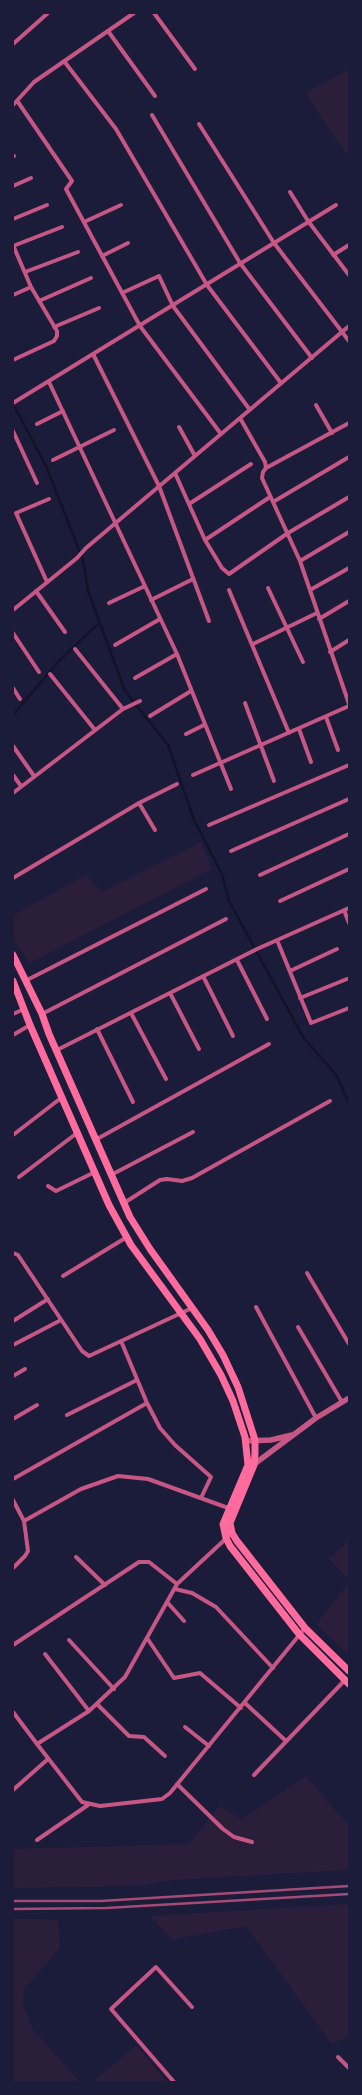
<!DOCTYPE html>
<html>
<head>
<meta charset="utf-8">
<style>
	body { margin:0 }
	#map { position:relative; width:362px; height:2095px; overflow:hidden; background:#1b1b3a; font-family:"Varela Round",sans-serif }
	canvas { display:block }
	.frame { position:absolute; inset:0; border:14px solid #1b1b3a; pointer-events:none }
</style>
</head>
<body>
<div id="map">
<canvas width="362" height="2095"></canvas>
<div class="frame"></div>
</div>
<script>
const context = document.querySelector('canvas').getContext('2d');
context.lineJoin = 'round';
function fill(path, color) {
  context.fillStyle = color;
  context.fill(path, 'evenodd');
}
function shape(rows) {
  const path = new Path2D();
  for (const r of rows) {
    path.moveTo(r[0], r[1]);
    for (let i = 2; i < r.length; i += 2) path.lineTo(r[i], r[i + 1]);
  }
  return path;
}
function strokePath(path, color, width, dash) {
  context.strokeStyle = color;
  context.lineWidth = width;
  context.lineCap = dash ? 'butt' : 'round';
  context.setLineDash(dash || []);
  context.stroke(path);
}
const green = shape([
	[349,69,349,158,305,93],
	[201,842,212,869,29,963,13,936,13,915,86,875,102,892],
	[349,1540,349,1580,329,1559],
	[349,1583,349,1655,316,1624],
	[306,1776,349,1826,349,1870,174,1880,137,1886,13,1888,13,1849,189,1844,220,1805,241,1820],
	[349,1904,349,2036,332,2044,246,1926,172,1940,150,1916],
	[13,1918,58,1920,60,1948,24,1989,23,2004,33,2030,80,2082,13,2082],
	[136,2045,167,2082,93,2082]
]);
const stream = shape([
	[13,404,46,466,83,560,88,591,125,691,168,745,194,820,222,874,229,901,303,1037,337,1076,349,1104],
	[13,715,58,662,100,622]
]);
const minor = shape([
	[154,13,195,69],
	[108,31,155,96],
	[13,44,48,13],
	[64,61,116,129,207,285,281,383],
	[18,102,72,181,66,189,140,326,221,434],
	[13,105,34,82,134,13],
	[152,115,240,263,312,358],
	[199,124,274,243,349,341],
	[13,156,14,156],
	[13,186,31,178],
	[290,192,308,221,349,275],
	[13,219,47,205],
	[84,222,121,205],
	[13,245,31,287,13,295],
	[13,246,62,227],
	[333,255,349,245],
	[102,256,128,243],
	[25,272,78,252],
	[122,293,159,276,173,306,250,410],
	[39,301,91,278],
	[54,327,99,308],
	[93,354,159,486,209,621],
	[13,360,54,341,57,336,57,331,31,287],
	[49,382,177,654,231,789],
	[13,403,336,205],
	[316,405,332,433],
	[240,418,265,462,266,468,263,472,262,478,300,561,349,704],
	[37,424,63,411],
	[179,427,195,456],
	[13,431,37,483],
	[53,460,114,430],
	[266,468,349,423],
	[175,473,205,540,222,568,229,574,288,533,349,497],
	[273,502,349,457],
	[189,504,251,464],
	[205,540,270,497],
	[300,561,349,532],
	[47,582,16,513,49,499],
	[268,588,303,662],
	[229,590,289,733],
	[310,590,349,568],
	[36,591,65,632],
	[151,600,193,579],
	[109,603,145,586],
	[13,610,77,558,86,548,349,326],
	[319,619,349,601],
	[13,633,39,672],
	[253,644,317,613],
	[115,645,160,619],
	[75,649,123,709],
	[330,652,349,640],
	[50,674,95,730],
	[135,678,177,654],
	[13,688,20,699],
	[245,703,274,781],
	[150,716,191,691],
	[326,717,338,750],
	[299,729,311,762],
	[186,734,204,725],
	[13,746,34,776],
	[13,775,21,786],
	[193,775,349,706],
	[13,793,123,709,140,701],
	[139,803,155,830],
	[209,825,349,765],
	[231,851,349,799],
	[260,875,349,834],
	[13,878,139,803,177,784],
	[280,901,349,869],
	[344,910,349,923],
	[277,940,311,1023,349,1008],
	[237,960,267,1019],
	[290,971,337,949],
	[203,976,233,1036],
	[27,980,206,889],
	[170,993,199,1049],
	[300,998,347,979],
	[131,1013,166,1079],
	[13,1014,24,1009],
	[42,1014,226,919],
	[97,1029,133,1102],
	[13,1035,30,1025],
	[57,1050,257,949,349,908],
	[13,1135,61,1098],
	[97,1139,269,1044],
	[111,1175,193,1132],
	[19,1177,77,1133],
	[48,1186,56,1191,95,1172],
	[124,1203,160,1180,167,1179,182,1181,192,1178,330,1101],
	[13,1253,18,1255,82,1351,89,1356,192,1308],
	[307,1273,349,1344],
	[63,1276,127,1237],
	[256,1307,316,1418],
	[13,1321,48,1299],
	[298,1327,342,1402],
	[121,1341,147,1403,160,1428,175,1445,211,1477,201,1498],
	[13,1345,61,1320],
	[13,1376,25,1369],
	[67,1415,137,1380],
	[13,1419,37,1405],
	[13,1479,147,1403],
	[13,1500,24,1521],
	[76,1557,105,1585],
	[13,1568,25,1556,28,1551,24,1521,81,1489,118,1476,148,1479,231,1509],
	[175,1589,192,1593,216,1607,273,1668],
	[167,1602,184,1621],
	[147,1638,174,1678,200,1673,241,1708],
	[69,1640,114,1689],
	[13,1645,139,1562,149,1562,177,1584],
	[45,1654,89,1711],
	[245,1703,286,1741],
	[97,1704,129,1736,144,1737,165,1756],
	[13,1712,37,1744,89,1711,125,1677,177,1584,232,1533],
	[185,1727,209,1746],
	[37,1744,82,1802,100,1806,162,1799,170,1793,305,1628],
	[254,1775,345,1680],
	[177,1784,223,1829,234,1837,252,1842],
	[13,1790,48,1759],
	[37,1840,88,1805],
	[338,2057,349,2068],
	[174,2082,111,2009,156,1967,192,2007]
]);
const tertiary = shape([
	[245,1441,271,1440,292,1435],
	[253,1465,316,1418,349,1398]
]);
const primary = shape([
	[13,955,42,1014,49,1034,130,1217,150,1249,208,1330,223,1355,238,1387,255,1440,255,1454,254,1465,230,1523,232,1533,237,1541,305,1628,349,1671],
	[13,981,30,1025,109,1205,131,1245,200,1339,221,1375,233,1401,245,1437,248,1465,223,1524,226,1538,230,1546,299,1634,349,1684]
]);
const rail = shape([
	[13,1901,101,1901,349,1886],
	[13,1909,106,1908,349,1894]
]);
fill(green, '#2a1e3b');
strokePath(stream, '#12122b', 2.5);
strokePath(minor, '#c65784', 4);
strokePath(tertiary, '#c65784', 5.5);
strokePath(primary, '#ff6b9d', 7);
strokePath(rail, '#a44b75', 2.5);
</script>
</body>
</html>
